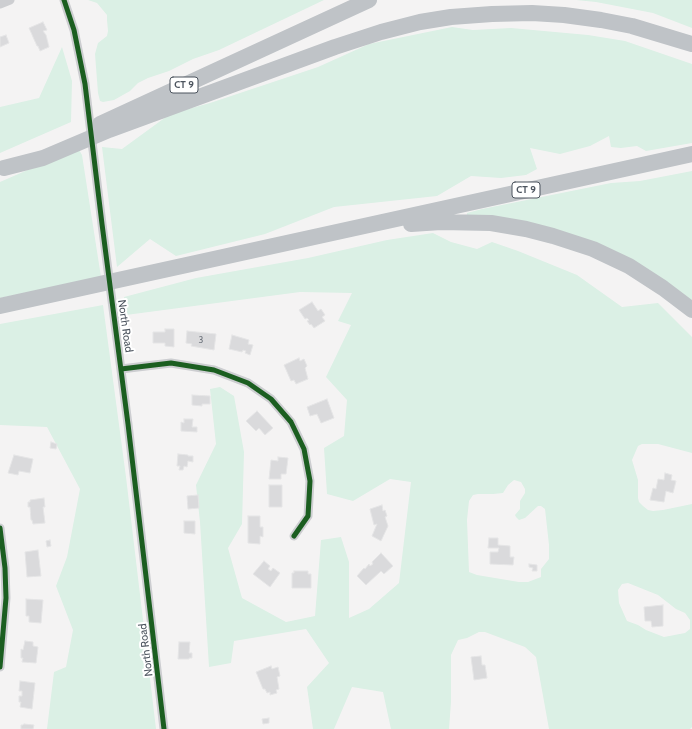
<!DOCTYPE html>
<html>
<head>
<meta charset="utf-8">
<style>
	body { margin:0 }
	canvas { display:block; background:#f4f3f3 }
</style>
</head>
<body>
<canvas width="692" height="729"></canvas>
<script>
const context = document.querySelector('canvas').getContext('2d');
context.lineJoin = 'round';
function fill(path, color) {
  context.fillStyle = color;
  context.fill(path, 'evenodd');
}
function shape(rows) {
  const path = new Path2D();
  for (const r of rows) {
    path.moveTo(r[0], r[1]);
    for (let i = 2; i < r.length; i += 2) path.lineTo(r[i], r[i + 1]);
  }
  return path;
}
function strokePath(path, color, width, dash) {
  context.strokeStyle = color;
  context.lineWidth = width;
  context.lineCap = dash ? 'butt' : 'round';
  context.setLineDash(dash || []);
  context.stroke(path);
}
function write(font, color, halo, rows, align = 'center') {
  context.font = font + ' Cabin,sans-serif';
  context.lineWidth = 4;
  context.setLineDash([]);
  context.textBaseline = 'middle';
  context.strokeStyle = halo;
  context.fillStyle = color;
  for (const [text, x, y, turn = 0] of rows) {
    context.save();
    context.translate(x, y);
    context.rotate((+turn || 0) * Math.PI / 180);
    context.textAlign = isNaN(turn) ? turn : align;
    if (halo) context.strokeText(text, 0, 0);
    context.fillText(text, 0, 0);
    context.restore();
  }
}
const green = shape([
	[88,0,324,0,219,50,193,59,169,71,148,78,138,83,130,91,114,100,103,102,100,101,98,93,95,54,98,43,107,36,108,31,107,20,107,15,97,3],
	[576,0,692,0,692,28,653,13,596,2],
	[452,27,473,30,511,28,588,35,625,41,692,64,692,143,646,151,637,146,621,148,611,147,609,136,590,146,560,154,530,148,537,169,526,175,501,178,471,176,437,196,334,207,265,234,176,256,150,239,117,267,102,147,122,149,170,114,210,103,318,67,369,44],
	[62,47,72,81,71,122,0,153,0,107,39,98],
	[78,148,82,155,101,277,0,298,0,182],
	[692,171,692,304,627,258,467,217,467,213,482,209,611,183,640,181],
	[433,233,451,242,477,249,492,242,518,251,577,275,622,307,658,303,692,337,692,453,658,444,642,444,638,446,632,460,638,480,638,498,639,502,643,506,648,510,653,511,663,510,692,504,692,727,690,729,549,729,536,657,525,647,485,632,479,632,467,638,458,640,451,655,451,702,449,729,391,729,383,692,352,687,334,729,313,729,307,687,329,663,306,629,234,641,231,663,209,667,200,522,196,485,216,444,210,389,220,387,234,396,244,452,242,524,228,548,242,598,286,622,315,616,321,540,341,537,349,562,349,618,369,609,399,583,411,482,390,479,353,501,327,494,324,448,344,436,347,400,326,377,351,325,338,321,352,293,300,292,126,315,124,297,196,278,308,258,387,240],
	[514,480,521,482,525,489,525,493,520,501,520,509,515,515,516,517,519,520,525,518,538,506,541,506,545,509,549,545,549,559,541,569,541,577,528,582,519,582,477,575,469,572,467,520,469,501,473,495,478,494,493,494,503,493,508,485],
	[628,583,658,595,676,609,685,613,690,620,690,629,685,633,664,637,646,630,638,625,627,621,619,603,618,590,622,584],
	[103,305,126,477,156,729,47,729,54,672,66,667,73,630,56,586,67,557,80,489,47,427,0,425,0,324]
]);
const building = shape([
	[43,22,47,30,43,31,46,35,49,47,40,51,38,46,37,46,29,28,43,22],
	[6,35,9,43,0,47,0,37,6,35],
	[312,302,318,311,321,309,325,315,322,317,325,321,314,328,311,324,310,325,307,321,309,320,307,318,305,319,299,310,312,302],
	[165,329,174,329,174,347,165,346,165,343,153,343,153,332,165,332,165,329],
	[187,331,216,334,214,350,191,346,192,344,186,343,187,331],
	[232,335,249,340,248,344,253,345,250,355,245,353,246,351,243,350,242,352,229,349,232,335],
	[299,358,300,361,304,359,307,366,305,368,308,379,296,384,294,380,291,381,284,365,299,358],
	[192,395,210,396,210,404,202,404,202,406,192,405,192,395],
	[327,399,334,418,321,423,317,414,310,416,307,407,327,399],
	[257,411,273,428,265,435,259,428,256,431,246,421,257,411],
	[184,419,193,419,192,427,197,427,197,432,181,431,181,422,184,423,184,419],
	[51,442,57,444,56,449,50,448,51,442],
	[178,454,188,455,188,456,193,456,193,462,188,461,187,467,184,466,183,470,179,470,180,466,177,466,178,454],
	[14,455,33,459,30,473,19,471,18,475,8,473,14,455],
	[278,457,288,458,286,474,281,474,281,479,269,479,271,460,278,461,278,457],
	[665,473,672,475,671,480,676,481,673,493,666,491,664,502,650,500,653,488,656,489,658,479,664,480,665,473],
	[269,485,282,485,282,507,269,507,269,485],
	[198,495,199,508,188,509,187,496,198,495],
	[44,498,45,507,43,507,45,523,33,524,32,520,31,520,30,507,28,507,28,502,30,502,30,500,44,498],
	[382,505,383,511,385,510,387,516,385,517,388,526,381,541,372,536,377,524,374,525,370,509,382,505],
	[248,516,260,516,260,527,263,527,263,537,260,536,260,544,248,543,248,516],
	[184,521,195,521,195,534,184,533,184,521],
	[489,538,498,538,498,545,510,546,510,557,514,557,513,565,490,564,490,552,498,552,499,548,488,548,489,538],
	[50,540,51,546,47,547,46,541,50,540],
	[38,550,41,576,27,577,25,552,38,550],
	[381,553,393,566,384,574,381,571,366,585,357,576,364,568,365,569,369,564,370,566,373,564,372,562,381,553],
	[264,561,270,566,268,569,271,571,273,568,280,573,270,587,253,574,264,561],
	[529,564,537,565,537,571,532,571,533,568,529,567,529,564],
	[294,571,308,571,308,574,311,574,311,588,292,588,292,573,294,573,294,571],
	[26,599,43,600,41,623,29,622,29,616,26,616,26,599],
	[663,605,663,626,652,627,651,621,645,621,644,607,663,605],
	[25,641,33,642,33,646,38,647,36,663,22,662,23,658,21,658,21,649,23,650,25,641],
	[179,642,190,642,189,653,192,653,192,658,189,658,189,659,178,659,179,642],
	[481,656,482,665,485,665,487,678,474,680,471,657,481,656],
	[271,666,272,669,278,667,280,676,277,677,279,689,276,690,277,693,270,695,270,692,267,693,265,689,263,689,256,672,271,666],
	[20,681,35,683,32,709,20,707,21,702,19,702,19,696,22,696,22,691,19,691,20,681],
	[269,718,269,723,263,724,262,719,269,718],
	[24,724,34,725,33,729,21,729,21,725,23,725,24,724]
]);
const minor = shape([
	[64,0,74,30,85,84,102,224,128,424,164,729],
	[0,4,10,0],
	[121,369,171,363,214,370,248,383,271,399,291,422,304,449,310,481,308,516,294,536],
	[0,528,5,568,6,598,0,667]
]);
const motorway = shape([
	[100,124,369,0],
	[4,168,43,158,109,130,335,47,381,32,420,22,451,17,492,14,532,13,564,15,601,20,632,26,692,44],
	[411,224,441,222,491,223,526,229,553,236,593,249,629,266,663,288,692,310],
	[0,306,692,154]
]);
const cycleway = shape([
	[64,0,74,30,85,84,102,224,128,424,164,729],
	[121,369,171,363,214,370,248,383,271,399,291,422,304,449,310,481,308,516,294,536],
	[0,528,5,568,6,598,0,667]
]);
const numberNames = [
	["3",201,340]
];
const shields = [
	[184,85,28],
	[526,190,28]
];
const shieldNames = [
	["CT 9",184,85],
	["CT 9",526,190]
];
const streetNames = [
	["North Road",125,326,82],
	["North Road",146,650,-97]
];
fill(green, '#dbf0e5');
fill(building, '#dadadc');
strokePath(building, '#e5e5e6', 1);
strokePath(minor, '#cdced1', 9);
strokePath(motorway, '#bfc3c7', 16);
strokePath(cycleway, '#1b5e20', 5);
write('9px', '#71777f', null, numberNames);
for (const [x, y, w] of shields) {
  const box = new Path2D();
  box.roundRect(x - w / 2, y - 8, w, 16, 3);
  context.fillStyle = '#fff';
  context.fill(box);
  strokePath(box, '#4c545e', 1);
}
write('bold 10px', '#4c545e', null, shieldNames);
write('11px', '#4c545e', '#fff', streetNames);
</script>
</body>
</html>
